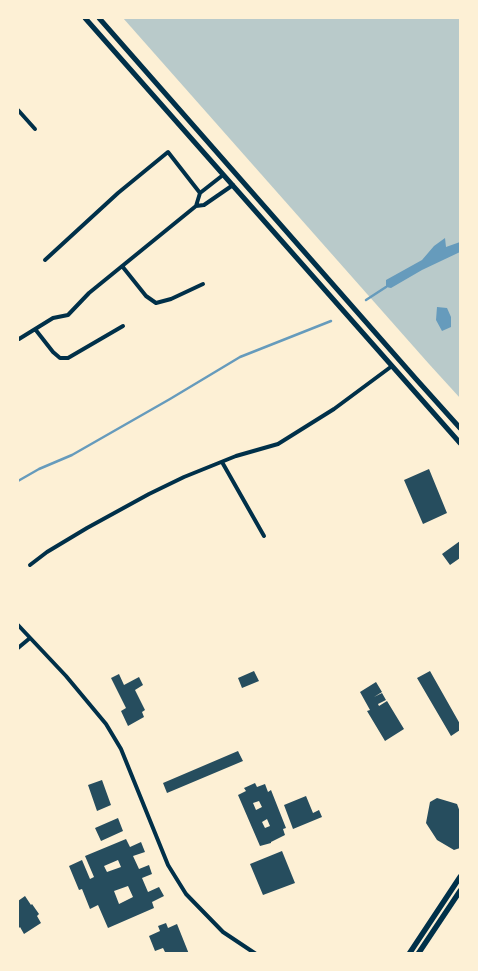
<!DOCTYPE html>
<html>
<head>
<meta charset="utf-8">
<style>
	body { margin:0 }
	#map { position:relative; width:478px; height:971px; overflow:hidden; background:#fdf0d5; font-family:Helvetica,sans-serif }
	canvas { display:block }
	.frame { position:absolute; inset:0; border:19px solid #fdf0d5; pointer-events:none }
</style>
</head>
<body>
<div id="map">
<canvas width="478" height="971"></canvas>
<div class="frame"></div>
</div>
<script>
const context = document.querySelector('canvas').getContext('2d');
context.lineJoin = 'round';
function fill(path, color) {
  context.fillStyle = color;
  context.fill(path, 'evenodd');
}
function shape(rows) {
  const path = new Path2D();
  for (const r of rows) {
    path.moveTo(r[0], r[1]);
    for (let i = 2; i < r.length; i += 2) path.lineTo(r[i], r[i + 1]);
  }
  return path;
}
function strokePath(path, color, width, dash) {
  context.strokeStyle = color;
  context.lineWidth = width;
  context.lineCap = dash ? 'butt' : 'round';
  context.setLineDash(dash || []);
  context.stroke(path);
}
const green = shape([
	[123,18,460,18,460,398,429,364]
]);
const water = shape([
	[445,238,446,247,460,242,460,252,422,270,391,288,386,287,386,280,422,260,434,246],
	[437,307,447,308,451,317,451,327,442,331,436,320]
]);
const stream = shape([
	[366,300,386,287],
	[18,481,39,469,72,455,170,399,240,357,331,321]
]);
const building = shape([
	[429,469,447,513,423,524,404,480],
	[460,541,460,558,450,565,442,554],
	[254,671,259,681,242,688,238,678],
	[430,671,460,724,460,730,451,736,417,678],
	[119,674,124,685,139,677,143,685,135,690,145,710,142,712,144,717,128,726,121,711,126,708,111,678],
	[376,682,382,692,374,697,382,693,386,700,378,704,379,706,387,701,404,729,385,741,367,711,370,710,360,692],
	[238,751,243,761,167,793,163,783],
	[102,780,111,805,97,811,88,785],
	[255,783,257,787,265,784,268,792,271,790,286,828,283,829,285,835,271,842,271,843,260,846,238,795,246,791,244,788],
	[259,801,262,807,256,810,253,803],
	[267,819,270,826,265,828,262,822],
	[306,796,313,813,319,810,322,817,293,829,284,805],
	[437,798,457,804,460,812,460,848,454,850,437,840,426,823,430,802],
	[118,818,123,831,101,841,95,828],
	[126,839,130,847,141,842,145,852,133,856,139,869,149,865,152,874,142,878,148,892,159,887,164,896,152,902,154,908,108,928,98,905,90,909,82,889,79,890,69,866,82,860,90,879,94,877,85,856],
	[118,860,121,867,107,872,104,866],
	[128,886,133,897,119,904,114,891],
	[282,851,295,883,263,895,250,864],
	[25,896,31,905,32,904,39,914,37,916,41,923,24,934,20,927,18,929,18,901],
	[166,923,168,928,177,924,189,954,166,954,163,948,155,951,149,936,160,931,158,926]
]);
const minor = shape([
	[18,110,35,129],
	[196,206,200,193,223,175],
	[45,260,118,193,168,152,200,193],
	[122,266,146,296,156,303,171,299,203,284],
	[35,329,53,352,60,358,68,358,123,326],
	[19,339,53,318,68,315,89,293,196,206,204,205,233,185],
	[222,462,264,536],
	[30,565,47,552,87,528,149,494,184,477,236,456,278,444,334,409,392,366],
	[18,625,66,676,106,724,121,749,168,865,186,894,223,932,256,954],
	[18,648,30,638]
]);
const tertiary = shape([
	[85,18,460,443],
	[99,18,416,379,460,428]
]);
const secondary = shape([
	[409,954,460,877],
	[418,954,460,891]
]);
fill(green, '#b9caca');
fill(water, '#669bbc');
strokePath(stream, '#669bbc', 2.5);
fill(building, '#264d5e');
strokePath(minor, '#003049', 4);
strokePath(tertiary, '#003049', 5);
strokePath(secondary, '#003049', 5.5);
</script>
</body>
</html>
